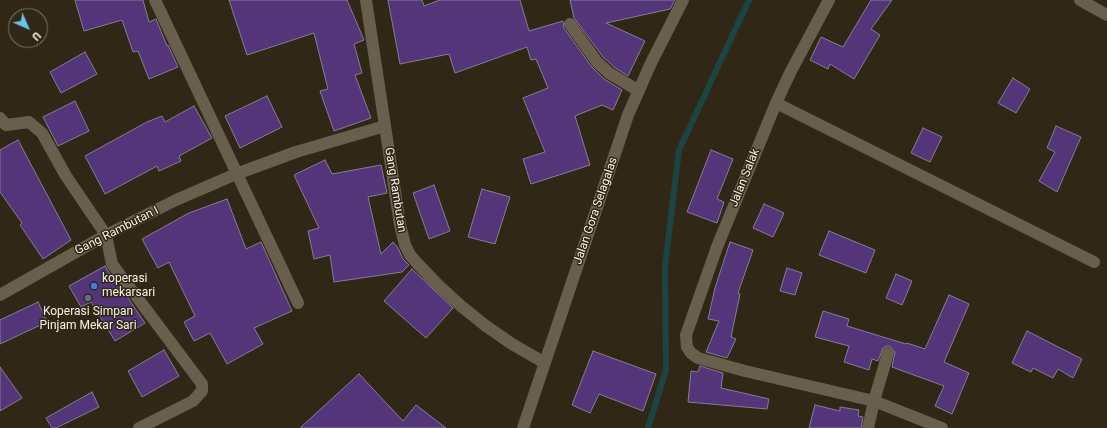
<!DOCTYPE html>
<html>
<head>
<meta charset="utf-8">
<style>
	body { margin:0 }
	#map { position:relative; width:1107px; height:428px; overflow:hidden; background:#312717; font-family:Roboto,sans-serif }
	canvas { display:block }
	.north { position:absolute; left:8px; top:8px; width:40px; height:40px; box-sizing:border-box; background:#312717; border:1px solid #81786a; border-radius:50%; rotate:135deg; font-size:11px; font-weight:700; line-height:16px; text-align:center; color:#f8f2e7 }
	.north::after { content:''; display:block; margin:auto; width:14px; height:18px; background:#6bc3f2; clip-path:polygon(50% 0,100% 100%,50% 72%,0 100%) }
</style>
</head>
<body>
<div id="map">
<canvas width="1107" height="428"></canvas>
<div class="north">U</div>
</div>
<script>
const context = document.querySelector('canvas').getContext('2d');
context.lineJoin = 'round';
function shape(rows) {
  const path = new Path2D();
  for (const r of rows) {
    path.moveTo(r[0], r[1]);
    for (let i = 2; i < r.length; i += 2) path.lineTo(r[i], r[i + 1]);
  }
  return path;
}
function strokePath(path, color, width, dash) {
  context.strokeStyle = color;
  context.lineWidth = width;
  context.lineCap = dash ? 'butt' : 'round';
  context.setLineDash(dash || []);
  context.stroke(path);
}
function fill(path, color) {
  context.fillStyle = color;
  context.fill(path, 'evenodd');
}
function write(font, color, halo, rows, align = 'center') {
  context.font = font + ' Roboto,sans-serif';
  context.lineWidth = 3;
  context.setLineDash([]);
  context.textBaseline = 'middle';
  context.strokeStyle = halo;
  context.fillStyle = color;
  for (const [text, x, y, turn = 0] of rows) {
    context.save();
    context.translate(x, y);
    context.rotate((+turn || 0) * Math.PI / 180);
    context.textAlign = isNaN(turn) ? turn : align;
    if (halo) context.strokeText(text, 0, 0);
    context.fillText(text, 0, 0);
    context.restore();
  }
}
const stream = shape([
	[648,428,666,370,665,266,679,150,749,0]
]);
const building = shape([
	[75,0,143,0,149,22,156,19,167,46,168,45,178,67,149,79,138,51,133,52,122,20,84,31,75,0],
	[229,0,347,0,364,40,354,44,362,73,355,75,371,118,334,131,320,91,328,89,314,33,247,55,229,0],
	[388,0,422,0,424,6,440,0,520,0,529,31,563,21,564,28,591,66,604,79,622,90,613,110,602,105,575,116,590,165,531,184,523,159,545,152,523,98,548,88,536,59,531,60,527,47,455,73,449,54,400,64,388,0],
	[570,0,675,0,670,9,606,23,645,41,628,76,614,67,603,57,574,18,570,0],
	[871,0,892,0,871,29,880,35,854,79,830,64,828,69,810,60,821,37,843,47,871,0],
	[85,52,97,74,61,93,50,72,85,52],
	[1013,78,1030,89,1016,113,998,103,1013,78],
	[267,96,282,127,240,148,225,116,267,96],
	[75,101,89,131,58,146,43,117,75,101],
	[194,106,212,138,179,156,181,161,159,171,157,166,105,194,85,156,147,122,162,116,165,122,194,106],
	[1056,126,1081,137,1057,192,1039,181,1055,152,1047,148,1056,126],
	[923,128,942,137,930,162,911,153,923,128],
	[18,140,71,240,43,259,20,225,22,223,0,192,0,150,18,140],
	[711,150,733,159,717,199,724,202,717,223,687,212,711,150],
	[325,160,332,174,381,165,387,193,368,197,381,254,393,242,398,248,403,259,409,265,402,272,334,282,330,255,314,259,308,231,319,228,294,175,325,160],
	[434,185,450,231,429,239,413,193,434,185],
	[482,189,510,197,495,244,468,237,482,189],
	[227,199,246,249,261,242,292,311,254,328,263,344,227,364,210,333,194,341,184,322,195,316,169,262,158,268,142,239,189,213,227,199],
	[764,204,784,213,773,237,753,228,764,204],
	[829,231,875,250,866,273,819,255,829,231],
	[730,242,753,250,738,293,740,294,731,337,736,339,727,358,706,352,719,321,708,319,715,288,730,242],
	[105,266,122,293,124,292,145,323,115,341,91,302,81,307,69,286,105,266],
	[787,268,802,273,795,295,780,291,787,268],
	[412,269,453,308,426,338,384,301,412,269],
	[896,274,912,281,902,305,886,298,896,274],
	[949,295,969,304,944,362,969,373,952,414,935,406,944,386,892,367,895,352,890,346,887,346,883,348,878,361,872,359,869,370,844,362,849,346,815,337,823,311,849,319,847,326,906,344,907,343,925,349,949,295],
	[38,302,47,322,0,344,0,320,38,302],
	[1027,331,1082,359,1073,378,1058,369,1053,378,1033,368,1031,372,1012,363,1027,331],
	[164,350,179,376,142,397,128,371,164,350],
	[593,351,656,374,643,411,599,394,590,413,572,405,593,351],
	[700,366,723,373,721,388,769,399,767,409,688,402,691,371,698,372,700,366],
	[0,367,22,398,0,411,0,367],
	[359,374,403,421,416,405,446,428,300,428,359,374],
	[92,392,99,407,56,428,52,428,46,418,92,392],
	[815,405,840,411,840,407,859,410,858,416,863,417,861,428,809,428,815,405]
]);
const minor = shape([
	[155,0,298,303],
	[366,0,400,225,405,245,410,255,417,263,438,285,461,306,486,326,512,344,545,363],
	[829,0,791,71,776,103,717,247,686,335,687,347,691,353,698,358,745,371,874,401,942,428],
	[1080,0,1107,15],
	[570,24,597,62,609,73,639,91],
	[776,103,1094,262],
	[0,118,6,125,29,122,42,133,66,176,106,235,112,264,202,384,202,391,193,401,139,428],
	[0,295,106,235,176,200,236,174,296,152,385,126],
	[523,428,628,115,651,63,683,0],
	[868,428,874,401,888,353]
]);
const markers = [
	[94,286,4,"#3f7fe0"],
	[88,298,4,"#5c6f8a"]
];
const streetNames = [
	["Jalan Salak",745,178,-68],
	["Gang Rambutan",395,190,81],
	["Jalan Gora Selagalas",596,211,-71],
	["Gang Rambutan I",117,231,-27]
];
const poiNames = [
	["koperasi",102,279],
	["mekarsari",102,293],
	["Koperasi Simpan",88,312,"center"],
	["Pinjam Mekar Sari",88,326,"center"]
];
strokePath(stream, '#1b4545', 6);
fill(building, '#54357a');
strokePath(building, '#857e92', 1);
strokePath(minor, '#6a5f4d', 12);
for (const [x, y, r, color] of markers) {
  const dot = new Path2D();
  dot.arc(x, y, r, 0, 2 * Math.PI);
  context.fillStyle = color;
  context.fill(dot);
  strokePath(dot, '#312717', 1.5);
}
write('12px', '#f8f2e7', '#312717', streetNames);
write('12px', '#f8f2e7', '#312717', poiNames, 'left');
</script>
</body>
</html>
